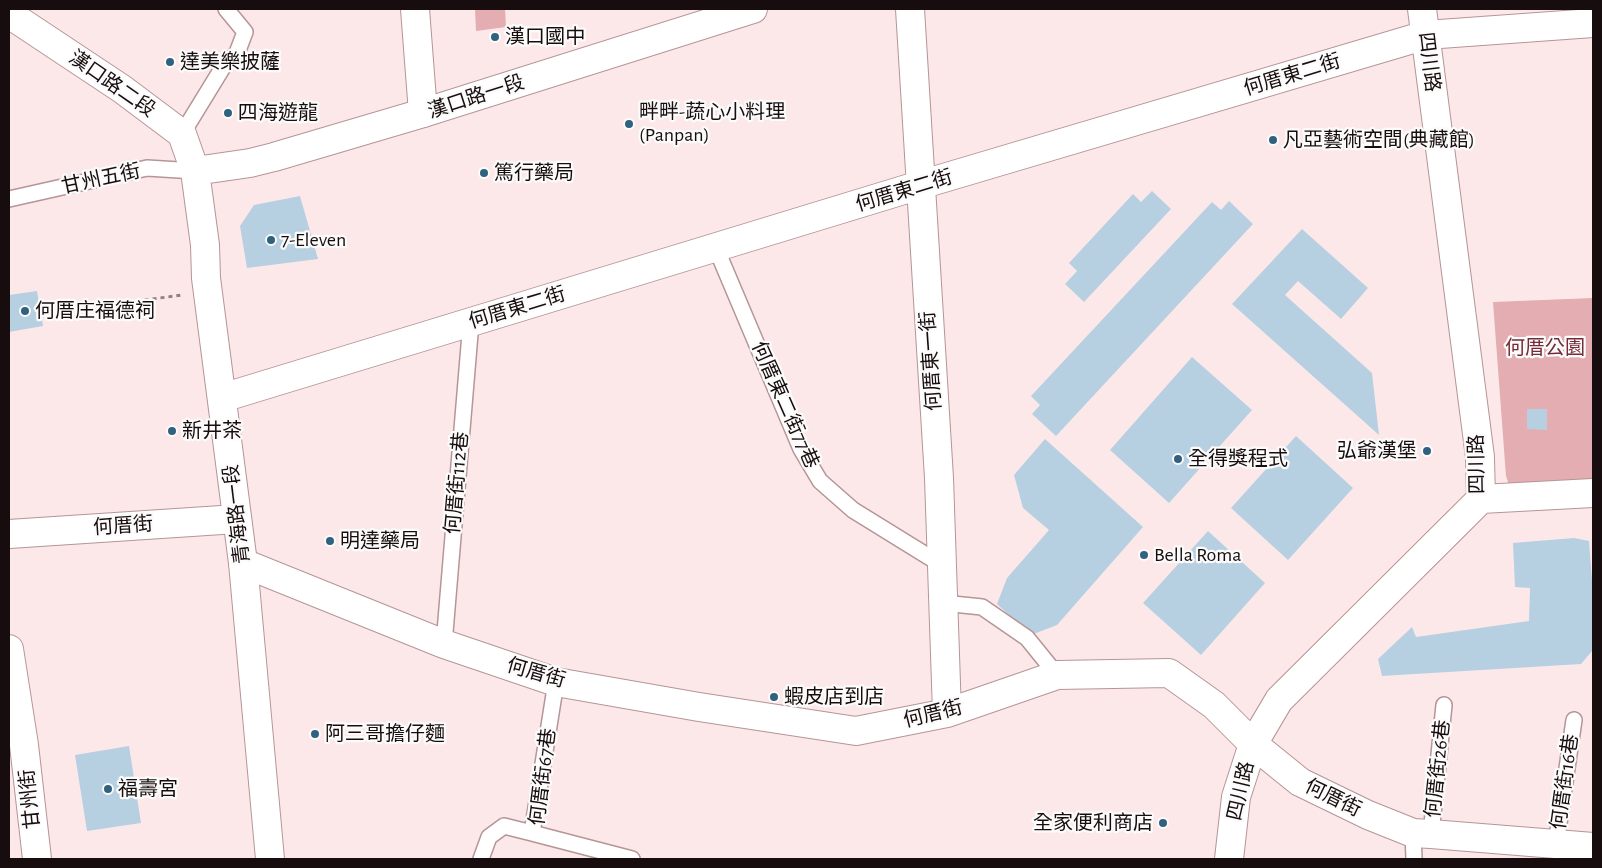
<!DOCTYPE html>
<html>
<head>
<meta charset="utf-8">
<style>
	body { margin:0 }
	#map { position:relative; width:1602px; height:868px; overflow:hidden; background:#fde8e9; font-family:"Alegreya Sans",sans-serif }
	canvas { display:block }
	.frame { position:absolute; inset:0; border:10px solid #180d0e; pointer-events:none }
</style>
</head>
<body>
<div id="map">
<canvas width="1602" height="868"></canvas>
<div class="frame"></div>
</div>
<script>
const context = document.querySelector('canvas').getContext('2d');
context.lineJoin = 'round';
function fill(path, color) {
  context.fillStyle = color;
  context.fill(path, 'evenodd');
}
function shape(rows) {
  const path = new Path2D();
  for (const r of rows) {
    path.moveTo(r[0], r[1]);
    for (let i = 2; i < r.length; i += 2) path.lineTo(r[i], r[i + 1]);
  }
  return path;
}
function strokePath(path, color, width, dash) {
  context.strokeStyle = color;
  context.lineWidth = width;
  context.lineCap = dash ? 'butt' : 'round';
  context.setLineDash(dash || []);
  context.stroke(path);
}
function write(font, color, halo, rows, align = 'center') {
  context.font = font + ' "Alegreya Sans","Noto Sans TC",sans-serif';
  context.lineWidth = 4.5;
  context.setLineDash([]);
  context.textBaseline = 'middle';
  context.strokeStyle = halo;
  context.fillStyle = color;
  for (const [text, x, y, turn = 0] of rows) {
    context.save();
    context.translate(x, y);
    context.rotate((+turn || 0) * Math.PI / 180);
    context.textAlign = isNaN(turn) ? turn : align;
    if (halo) context.strokeText(text, 0, 0);
    context.fillText(text, 0, 0);
    context.restore();
  }
}
const green = shape([
	[475,9,505,9,506,27,476,31],
	[1593,298,1593,487,1509,485,1506,476,1493,302]
]);
const building = shape([
	[1152,191,1171,209,1084,302,1065,284,1077,271,1069,263,1133,194,1141,202],
	[300,196,318,259,247,268,240,226,254,205],
	[1229,201,1253,224,1056,436,1032,414,1040,405,1031,396,1212,202,1221,210],
	[1302,229,1368,288,1341,319,1298,281,1285,295,1372,373,1379,435,1232,304],
	[37,291,43,326,9,332,9,295],
	[1192,357,1252,410,1169,503,1110,450],
	[1527,409,1547,409,1547,430,1527,429],
	[1296,436,1353,488,1288,560,1231,508],
	[1045,439,1143,527,1057,625,1031,635,997,604,1007,578,1049,530,1023,508,1014,475],
	[1208,531,1265,583,1201,655,1143,603],
	[1574,538,1589,541,1593,594,1593,650,1581,664,1382,676,1378,659,1412,627,1416,637,1529,621,1530,588,1515,587,1513,543],
	[129,746,141,823,87,831,75,755]
]);
const path = shape([
	[97,306,183,295]
]);
const service = shape([
	[182,134,223,67,237,53,245,32,226,9],
	[9,199,147,168,195,171],
	[716,248,801,449,820,481,853,510,942,565],
	[943,603,982,607,1027,638,1057,675],
	[444,644,471,322],
	[556,682,532,833,632,859],
	[1413,833,1414,859],
	[1431,834,1444,705],
	[1556,844,1574,720],
	[481,859,489,837,504,826,532,833]
]);
const minor = shape([
	[415,9,423,113],
	[910,9,939,478,947,713],
	[222,398,920,185,1426,35,1593,23],
	[1481,499,1593,493],
	[9,534,237,519],
	[243,563,444,644,556,682,699,707,856,731,947,713,1057,675,1169,673,1214,705,1253,744,1300,782,1368,815,1413,833,1431,834,1593,847],
	[9,649,24,745,37,859],
	[1229,859,1236,797,1253,744,1279,700,1481,499,1480,457,1422,9]
]);
const tertiary = shape([
	[9,14,122,89,182,134,195,171,205,245,206,278,243,563,270,859],
	[195,171,250,163,274,157,423,113,753,9]
]);
const markers = [
	[495,37,5,"#30617f"],
	[170,62,5,"#30617f"],
	[228,113,5,"#30617f"],
	[629,124,5,"#30617f"],
	[1273,140,5,"#30617f"],
	[484,173,5,"#30617f"],
	[271,240,5,"#30617f"],
	[25,311,5,"#30617f"],
	[172,431,5,"#30617f"],
	[1427,451,5,"#30617f"],
	[1178,459,5,"#30617f"],
	[330,541,5,"#30617f"],
	[1144,555,5,"#30617f"],
	[774,697,5,"#30617f"],
	[315,734,5,"#30617f"],
	[108,789,5,"#30617f"],
	[1163,823,5,"#30617f"]
];
const poiNames = [
	["漢口國中",505,37],
	["達美樂披薩",180,62],
	["畔畔-蔬心小料理",639,112],
	["(Panpan)",639,135],
	["四海遊龍",238,113],
	["凡亞藝術空間(典藏館)",1283,140],
	["篤行藥局",494,173],
	["7-Eleven",281,240],
	["何厝庄福德祠",35,311],
	["新井茶",182,431],
	["弘爺漢堡",1417,451,"right"],
	["全得獎程式",1188,459],
	["明達藥局",340,541],
	["Bella Roma",1154,555],
	["蝦皮店到店",784,697],
	["阿三哥擔仔麵",325,734],
	["福壽宮",118,789],
	["全家便利商店",1153,823,"right"]
];
const streetNames = [
	["四川路",1429,62,83],
	["何厝東二街",1292,75,-17],
	["漢口路二段",112,84,35],
	["漢口路一段",476,97,-18],
	["甘州五街",101,179,-12],
	["何厝東二街",904,191,-17],
	["何厝東二街",517,308,-17],
	["何厝東一街",931,361,-94],
	["何厝東二街77巷",785,405,66],
	["四川路",1477,464,-91],
	["何厝街112巷",457,483,-85],
	["青海路一段",237,514,-97],
	["何厝街",123,526,-4],
	["何厝街",536,673,16],
	["何厝街",933,714,-14],
	["何厝街26巷",1438,769,-84],
	["何厝街67巷",543,777,-83],
	["何厝街16巷",1565,782,-82],
	["四川路",1241,791,-77],
	["何厝街",1333,798,26],
	["甘州街",30,799,-96]
];
const parkNames = [
	["何厝公園",1545,348]
];
fill(green, '#e3adb1');
fill(building, '#b6d0e2');
strokePath(service, '#b59597', 18);
strokePath(minor, '#b59597', 30);
strokePath(tertiary, '#b59597', 30);
strokePath(path, '#908081', 3, [4, 4]);
strokePath(service, '#fff', 15);
strokePath(minor, '#fff', 28);
strokePath(tertiary, '#fff', 28);
for (const [x, y, r, color] of markers) {
  const dot = new Path2D();
  dot.arc(x, y, r, 0, 2 * Math.PI);
  context.fillStyle = color;
  context.fill(dot);
  strokePath(dot, '#fbfbfb', 2);
}
write('20px', '#180d0e', '#fbfbfb', poiNames, 'left');
write('20px', '#180d0e', '#fbfbfb', streetNames);
write('20px', '#762b37', '#fbfbfb', parkNames);
</script>
</body>
</html>
